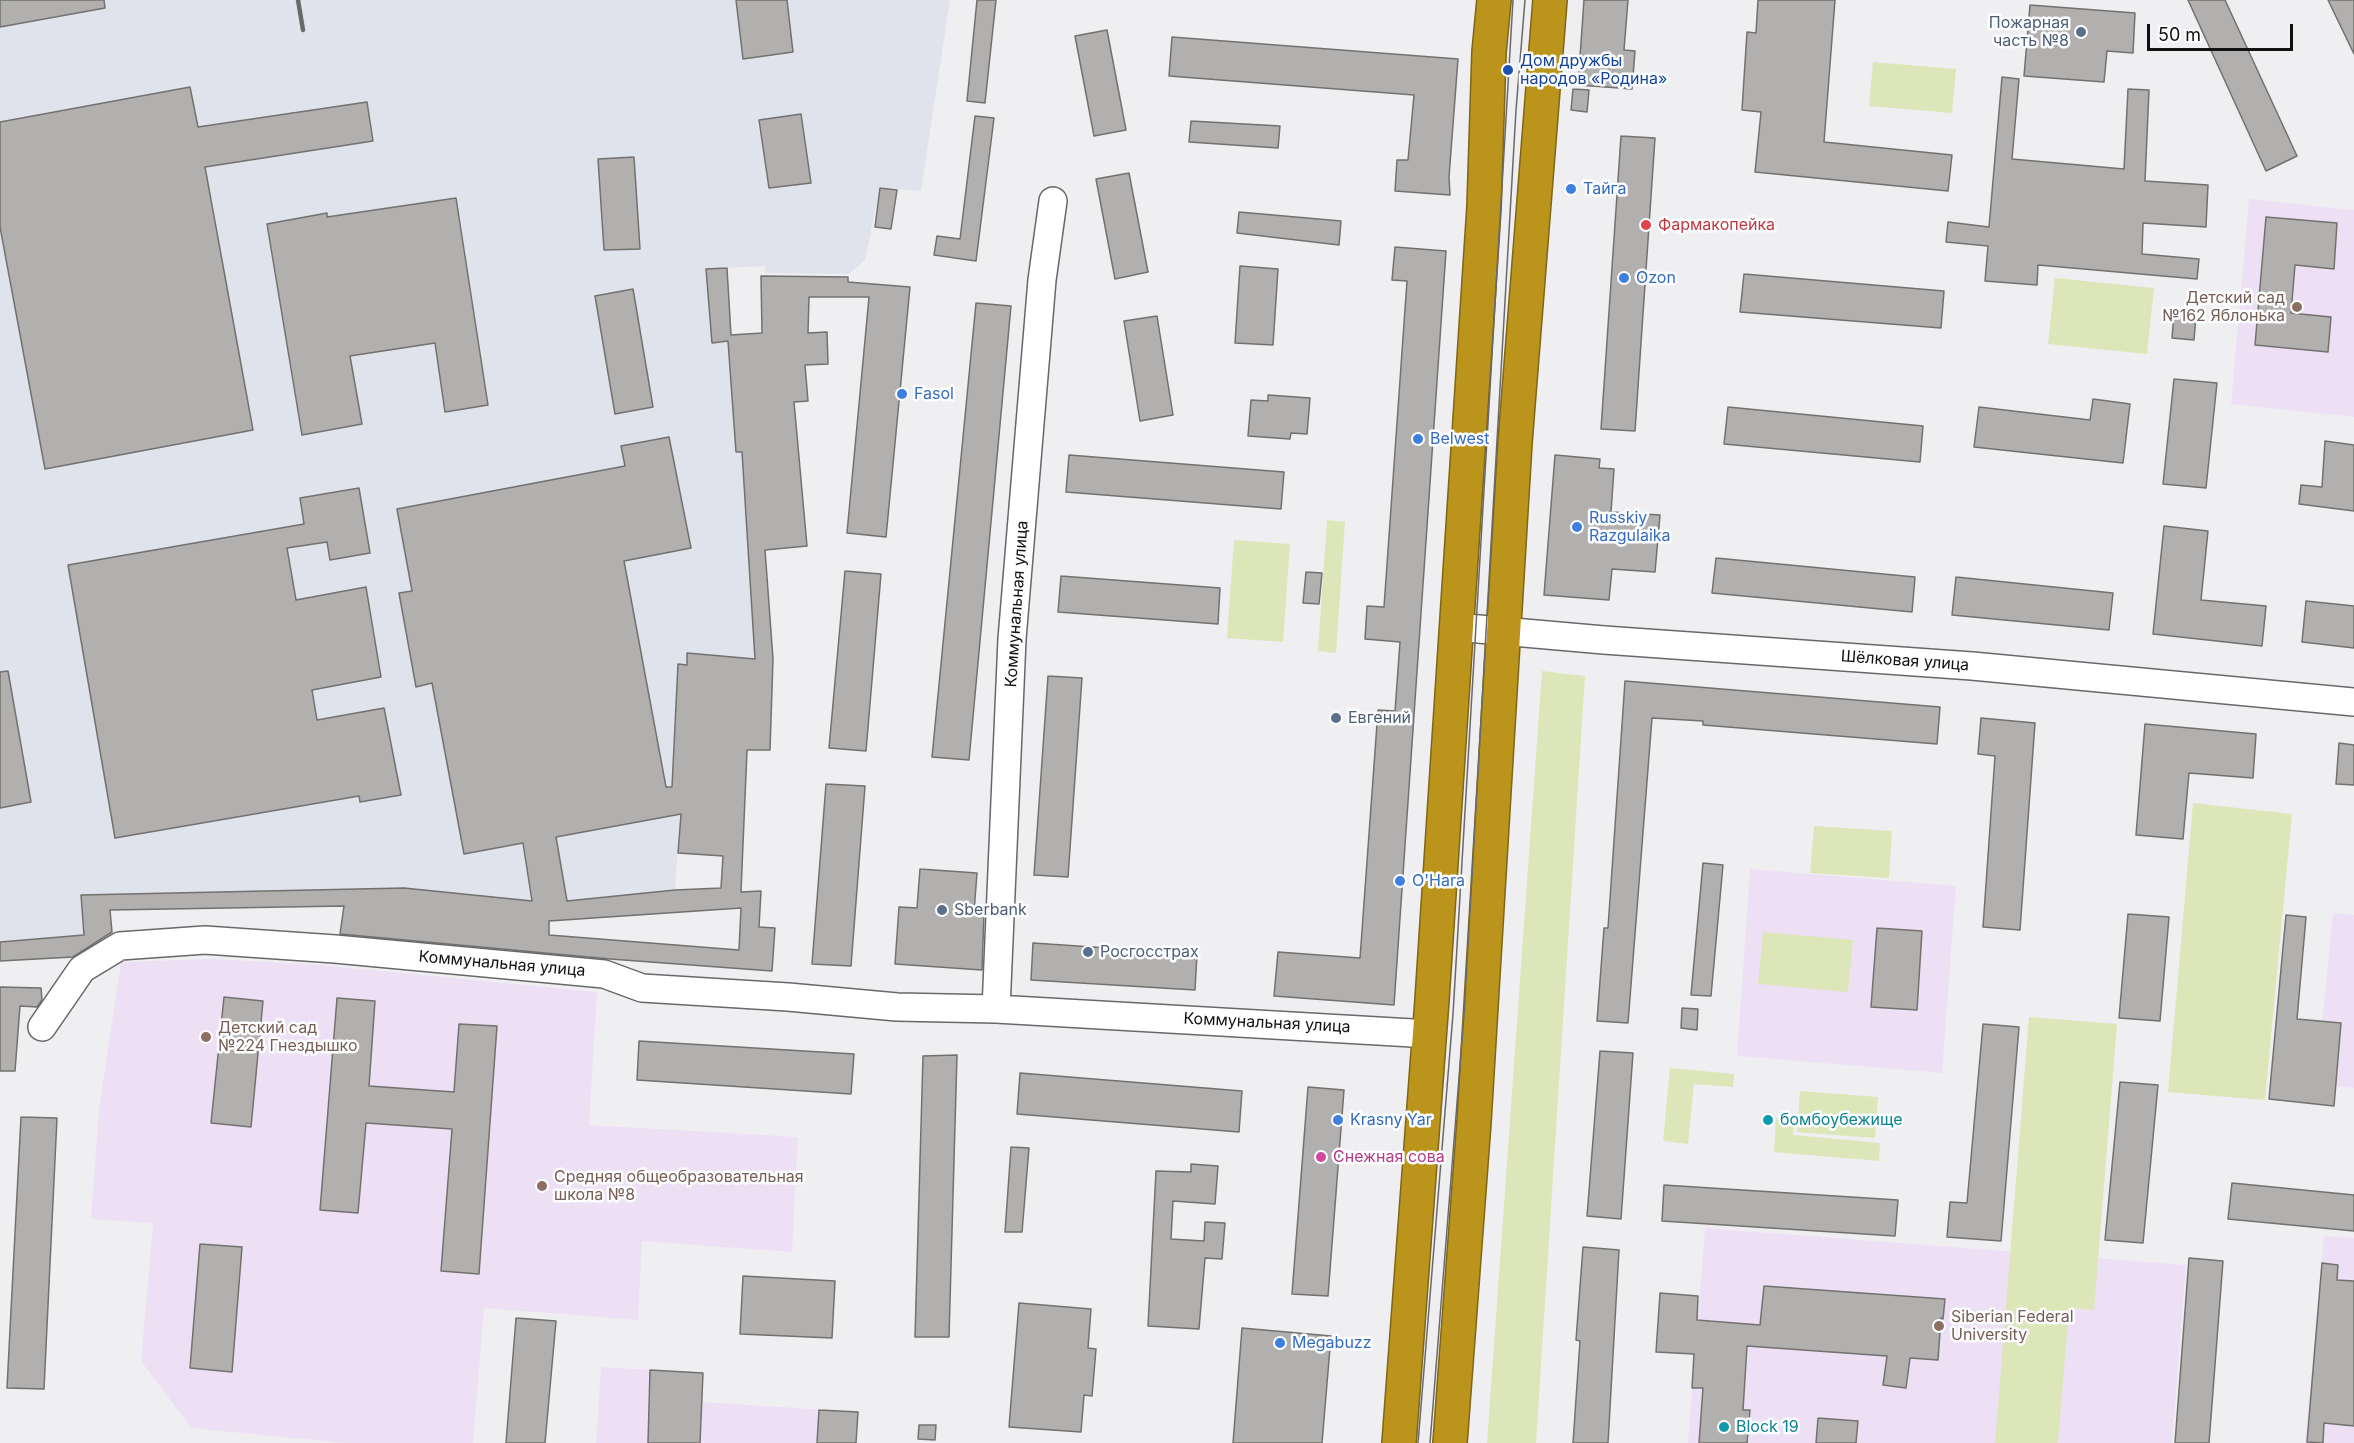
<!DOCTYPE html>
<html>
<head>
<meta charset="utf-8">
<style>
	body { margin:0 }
	#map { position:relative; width:2354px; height:1443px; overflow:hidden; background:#efeff2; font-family:Inter,sans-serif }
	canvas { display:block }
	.scale { position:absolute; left:2147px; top:24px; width:146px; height:27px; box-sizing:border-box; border:3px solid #111; border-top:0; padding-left:8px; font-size:18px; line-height:21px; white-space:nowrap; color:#111; -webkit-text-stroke:4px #fcfdff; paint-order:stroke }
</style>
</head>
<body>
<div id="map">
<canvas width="2354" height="1443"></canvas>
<div class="scale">50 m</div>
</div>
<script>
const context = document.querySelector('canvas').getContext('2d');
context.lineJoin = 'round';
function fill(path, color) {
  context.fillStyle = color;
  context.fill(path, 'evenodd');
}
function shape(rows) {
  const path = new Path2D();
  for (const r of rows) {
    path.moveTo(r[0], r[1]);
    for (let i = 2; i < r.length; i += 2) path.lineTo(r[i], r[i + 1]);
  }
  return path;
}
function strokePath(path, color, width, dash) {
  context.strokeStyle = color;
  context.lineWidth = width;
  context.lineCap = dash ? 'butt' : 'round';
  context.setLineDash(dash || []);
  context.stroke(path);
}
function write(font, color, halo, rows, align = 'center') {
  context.font = font + ' Inter,sans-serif';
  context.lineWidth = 5;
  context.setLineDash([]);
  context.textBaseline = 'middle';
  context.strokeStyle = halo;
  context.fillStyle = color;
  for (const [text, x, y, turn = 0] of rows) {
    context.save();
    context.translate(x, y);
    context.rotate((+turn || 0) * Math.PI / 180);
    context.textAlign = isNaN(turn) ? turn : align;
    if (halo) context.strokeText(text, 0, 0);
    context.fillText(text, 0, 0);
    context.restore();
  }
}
const built = shape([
	[0,0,950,0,921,191,880,187,865,260,849,274,765,273,765,266,706,269,712,342,728,341,736,452,742,452,755,659,688,653,687,665,678,665,673,753,684,753,675,890,551,903,404,888,81,896,84,935,0,942]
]);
const education = shape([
	[2249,199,2354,210,2354,417,2231,404],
	[1750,869,1956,886,1942,1073,1737,1056],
	[2333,913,2354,915,2354,1088,2316,1084],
	[212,959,309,964,597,992,589,1125,798,1137,792,1252,642,1241,638,1320,484,1308,473,1443,343,1443,191,1428,141,1361,153,1223,91,1219,99,1109,121,962],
	[1705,1228,2186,1265,2172,1443,1688,1443],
	[2324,1236,2354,1238,2354,1443,2305,1443],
	[601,1367,703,1373,703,1402,858,1412,856,1443,596,1443]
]);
const green = shape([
	[1873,62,1956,69,1952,113,1869,106],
	[2055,278,2154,288,2147,354,2048,344],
	[1327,520,1345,522,1336,653,1318,651],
	[1234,540,1290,544,1283,642,1227,638],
	[1542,671,1585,676,1536,1443,1487,1443],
	[2193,803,2292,814,2265,1100,2168,1092],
	[1814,826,1892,831,1889,878,1810,873],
	[1763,932,1853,940,1848,992,1758,984],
	[2029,1017,2117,1024,2094,1310,2069,1308,2058,1443,1995,1443],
	[1670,1068,1734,1074,1733,1087,1694,1084,1688,1144,1663,1141],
	[1800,1091,1878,1097,1875,1138,1797,1132],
	[1776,1118,1794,1120,1793,1135,1880,1143,1879,1161,1774,1152]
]);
const building = shape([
	[0,0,104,0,105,8,0,27,0,0],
	[736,0,787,0,793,52,743,59,736,0],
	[977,0,996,0,985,103,967,101,977,0],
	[1584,0,1628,0,1624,50,1635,51,1632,89,1578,85,1584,0],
	[1758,0,1835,0,1824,142,1952,155,1948,191,1755,172,1761,112,1742,110,1747,32,1756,33,1758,0],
	[2188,0,2225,0,2297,156,2266,171,2188,0],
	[2328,0,2354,0,2354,54,2328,0],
	[2030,5,2135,13,2133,53,2107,51,2104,82,2024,76,2030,5],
	[1107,30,1126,130,1094,136,1075,36,1107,30],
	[1172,37,1458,59,1449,177,1450,195,1395,191,1397,160,1408,160,1414,95,1169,76,1172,37],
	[2002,77,2019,79,2012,159,2124,169,2128,89,2149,90,2145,181,2208,185,2206,227,2143,223,2142,254,2199,259,2197,279,2038,265,2037,285,1985,281,1988,246,1946,242,1948,222,1989,227,2002,77],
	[190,87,198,127,367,102,373,141,205,167,253,430,45,469,0,227,0,122,190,87],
	[1573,89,1589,90,1587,112,1571,110,1573,89],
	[801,114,811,183,769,188,759,120,801,114],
	[975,116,994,118,976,261,934,255,937,236,960,239,975,116],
	[1191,121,1280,126,1278,148,1189,142,1191,121],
	[1621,136,1655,138,1635,431,1601,429,1621,136],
	[634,157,640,249,604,250,598,159,634,157],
	[1129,173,1148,272,1115,279,1096,179,1129,173],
	[880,188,897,190,891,229,875,227,880,188],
	[456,198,488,405,445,412,435,343,350,356,362,424,302,435,267,224,327,213,327,217,456,198],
	[1239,212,1341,221,1339,245,1237,233,1239,212],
	[2266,217,2337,223,2334,269,2295,265,2291,313,2331,317,2328,352,2255,345,2266,217],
	[1395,247,1446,251,1394,1005,1274,996,1278,952,1360,958,1378,710,1395,711,1400,642,1365,639,1367,606,1384,607,1407,281,1392,280,1395,247],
	[1240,266,1278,269,1273,345,1235,343,1240,266],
	[727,268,731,335,762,333,761,276,848,277,848,282,910,287,886,537,847,533,869,297,809,297,808,333,827,332,828,364,805,365,808,401,794,402,807,546,765,550,773,659,770,750,747,750,741,892,761,891,759,927,775,928,772,971,610,959,340,934,344,906,110,910,112,932,73,957,0,961,0,942,84,935,81,895,404,888,532,901,523,843,464,854,432,683,416,687,399,593,412,591,397,509,625,466,621,446,669,437,691,548,624,561,666,787,672,787,678,664,687,665,687,653,755,659,742,452,736,452,728,341,712,343,706,269,727,268],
	[681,814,678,853,723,856,721,888,675,890,567,901,556,837,681,814],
	[741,908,739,950,549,935,549,921,741,908],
	[1744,274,1944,291,1941,328,1740,312,1744,274],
	[633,289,653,407,615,414,595,296,633,289],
	[976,303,1011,306,969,760,932,757,976,303],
	[2174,314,2196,316,2194,340,2172,338,2174,314],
	[1157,316,1173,415,1140,421,1124,321,1157,316],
	[2174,379,2217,383,2206,488,2163,484,2174,379],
	[1268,395,1310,398,1307,434,1291,433,1290,439,1248,436,1251,400,1268,401,1268,395],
	[2093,399,2130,404,2123,463,1974,447,1979,407,2090,420,2093,399],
	[1728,407,1923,426,1920,462,1724,444,1728,407],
	[2325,441,2354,445,2354,511,2299,504,2301,485,2322,487,2325,441],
	[1069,455,1284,472,1281,509,1066,492,1069,455],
	[1555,455,1600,459,1599,468,1614,469,1611,512,1660,515,1655,572,1612,569,1609,600,1544,595,1555,455],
	[359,488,370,553,330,560,327,542,287,548,296,600,366,587,381,677,312,690,317,720,384,708,401,795,360,802,359,796,115,838,68,565,304,524,300,498,359,488],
	[2164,526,2208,531,2201,600,2266,606,2262,646,2153,634,2164,526],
	[1716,558,1915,577,1912,612,1712,593,1716,558],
	[845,571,881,574,866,751,829,748,845,571],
	[1306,572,1322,573,1319,604,1303,603,1306,572],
	[1061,576,1220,588,1218,624,1058,612,1061,576],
	[1956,577,2113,593,2109,630,1952,615,1956,577],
	[2306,601,2354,606,2354,648,2302,642,2306,601],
	[8,671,31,802,0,808,0,672,8,671],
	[1048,676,1082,678,1068,877,1034,875,1048,676],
	[1625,681,1940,707,1937,744,1703,725,1703,721,1652,718,1628,1023,1597,1021,1604,928,1608,928,1625,681],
	[1981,718,2035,723,2020,930,1983,927,1995,756,1978,754,1981,718],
	[2145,724,2256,734,2253,778,2189,773,2183,839,2136,835,2145,724],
	[2339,743,2354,745,2354,785,2336,784,2339,743],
	[826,784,865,786,851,966,812,964,826,784],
	[1703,863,1723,865,1711,996,1691,995,1703,863],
	[920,869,977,873,974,912,984,913,982,970,895,964,899,907,917,908,920,869],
	[2128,914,2169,917,2160,1021,2119,1018,2128,914],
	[2286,915,2306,917,2297,1019,2341,1023,2334,1106,2269,1099,2286,915],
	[1877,928,1922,931,1917,1010,1871,1007,1877,928],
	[1033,943,1197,954,1195,990,1031,980,1033,943],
	[0,987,41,988,42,1000,37,1007,20,1006,15,1071,0,1071,0,987],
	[224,997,263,1001,251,1127,211,1123,224,997],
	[337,998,375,1001,369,1086,454,1092,459,1024,497,1026,479,1274,441,1271,452,1129,366,1123,358,1213,320,1210,337,998],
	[1682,1008,1698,1009,1697,1030,1681,1028,1682,1008],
	[1983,1024,2019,1027,2001,1241,1947,1237,1950,1202,1967,1203,1983,1024],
	[639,1041,854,1054,851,1094,637,1080,639,1041],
	[1600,1051,1633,1053,1621,1219,1587,1216,1600,1051],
	[957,1055,949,1337,915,1337,923,1056,957,1055],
	[1020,1073,1242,1091,1239,1132,1017,1114,1020,1073],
	[2120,1082,2158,1085,2143,1243,2105,1240,2120,1082],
	[1308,1087,1344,1090,1328,1296,1292,1294,1308,1087],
	[21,1117,57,1118,44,1389,7,1388,21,1117],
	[1011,1147,1029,1148,1022,1232,1005,1232,1011,1147],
	[1191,1164,1218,1166,1215,1204,1173,1201,1171,1239,1204,1241,1205,1222,1225,1223,1222,1259,1205,1258,1199,1329,1148,1326,1156,1171,1191,1172,1191,1164],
	[2232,1183,2354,1195,2354,1231,2228,1219,2232,1183],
	[1664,1185,1898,1200,1895,1236,1662,1221,1664,1185],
	[200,1244,242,1247,232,1372,190,1368,200,1244],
	[1583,1247,1619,1250,1608,1443,1573,1443,1580,1341,1576,1340,1583,1247],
	[2189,1258,2223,1261,2209,1443,2175,1443,2189,1258],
	[2322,1263,2338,1265,2337,1280,2354,1281,2354,1426,2324,1423,2323,1443,2307,1442,2322,1263],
	[743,1276,835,1281,832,1338,740,1334,743,1276],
	[1764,1286,1945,1299,1943,1319,1941,1318,1938,1360,1910,1358,1906,1388,1883,1385,1887,1356,1747,1346,1743,1410,1750,1410,1747,1443,1699,1443,1703,1388,1692,1388,1694,1354,1656,1352,1660,1293,1698,1296,1697,1320,1760,1325,1764,1286],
	[1019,1303,1091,1309,1088,1348,1096,1349,1092,1396,1084,1395,1081,1432,1009,1427,1019,1303],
	[516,1318,556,1321,545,1443,506,1443,516,1318],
	[1242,1328,1331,1336,1322,1443,1233,1443,1242,1328],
	[650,1370,703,1373,700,1443,648,1443,650,1370],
	[819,1410,858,1412,856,1443,817,1443,819,1410],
	[1818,1418,1858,1421,1856,1443,1816,1443,1818,1418],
	[919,1425,936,1425,935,1440,918,1439,919,1425]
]);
const minor = shape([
	[1456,627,1604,640,1972,666,2354,702],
	[996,1009,1012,639,1042,280,1053,201],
	[42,1027,82,969,120,946,205,940,335,949,604,974,642,988,788,997,897,1007,996,1009,1430,1034]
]);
const highway = shape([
	[1399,1443,1432,1000,1484,207,1489,52,1494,0],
	[1450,1443,1474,1122,1515,443,1550,0]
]);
const tram = shape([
	[1418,1443,1453,1014,1513,0],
	[1430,1443,1464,1015,1516,110,1525,0]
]);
const rail = shape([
	[298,0,303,30]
]);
const markers = [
	[2081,32,6,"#5c6f8a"],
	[1508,70,6,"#1a4fb4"],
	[1571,189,6,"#3f7fe0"],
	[1646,225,6,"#e0444e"],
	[1624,278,6,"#3f7fe0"],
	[2297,307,6,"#8d6e63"],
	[902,394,6,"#3f7fe0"],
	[1418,439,6,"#3f7fe0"],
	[1577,527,6,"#3f7fe0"],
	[1336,718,6,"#5c6f8a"],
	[1400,881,6,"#3f7fe0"],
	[942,910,6,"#5c6f8a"],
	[1088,952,6,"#5c6f8a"],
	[206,1037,6,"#8d6e63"],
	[1338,1120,6,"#3f7fe0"],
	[1768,1120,6,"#0f9aa8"],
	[1321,1157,6,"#d1479c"],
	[542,1186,6,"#8d6e63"],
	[1939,1326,6,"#8d6e63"],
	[1280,1343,6,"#3f7fe0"],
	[1724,1427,6,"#0f9aa8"]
];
const serviceNames = [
	["Пожарная",2069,23,"right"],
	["часть №8",2069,41,"right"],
	["Евгений",1348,718],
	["Sberbank",954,910],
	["Росгосстрах",1100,952]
];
const transitNames = [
	["Дом дружбы",1520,61],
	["народов «Родина»",1520,79]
];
const shopNames = [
	["Тайга",1583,189],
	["Ozon",1636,278],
	["Fasol",914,394],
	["Belwest",1430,439],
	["Russkiy",1589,518],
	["Razgulaika",1589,536],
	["O'Hara",1412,881],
	["Krasny Yar",1350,1120],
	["Megabuzz",1292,1343]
];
const healthNames = [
	["Фармакопейка",1658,225]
];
const educationNames = [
	["Детский сад",2285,298,"right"],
	["№162 Яблонька",2285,316,"right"],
	["Детский сад",218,1028],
	["№224 Гнездышко",218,1046],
	["Средняя общеобразовательная",554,1177],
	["школа №8",554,1195],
	["Siberian Federal",1951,1317],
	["University",1951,1335]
];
const streetNames = [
	["Коммунальная улица",1017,604,-86],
	["Шёлковая улица",1905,661,4],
	["Коммунальная улица",502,964,5],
	["Коммунальная улица",1267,1023,3]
];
const cultureNames = [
	["бомбоубежище",1780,1120],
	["Block 19",1736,1427]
];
const hotelNames = [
	["Снежная сова",1333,1157]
];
fill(built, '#e1e3ec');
fill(education, '#ede0f5');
fill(green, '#dde6b9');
fill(building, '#b1b0ae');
strokePath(building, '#72716f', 1.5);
strokePath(minor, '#68686a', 30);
strokePath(highway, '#7f6618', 36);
strokePath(minor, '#fff', 27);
strokePath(highway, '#ba941b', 33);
strokePath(tram, '#69696a', 1.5);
strokePath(rail, '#69696a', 4.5);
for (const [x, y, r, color] of markers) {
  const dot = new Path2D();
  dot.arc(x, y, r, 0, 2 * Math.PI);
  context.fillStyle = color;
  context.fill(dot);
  strokePath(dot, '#fcfdff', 2);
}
write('16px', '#4e5e75', '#fcfdff', serviceNames, 'left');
write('16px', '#164399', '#fcfdff', transitNames, 'left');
write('16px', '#366cbe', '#fcfdff', shopNames, 'left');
write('16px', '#be3a42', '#fcfdff', healthNames, 'left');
write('16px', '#785e54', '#fcfdff', educationNames, 'left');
write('16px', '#111', '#fcfdff', streetNames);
write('16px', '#0d838f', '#fcfdff', cultureNames, 'left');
write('16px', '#b23c85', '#fcfdff', hotelNames, 'left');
</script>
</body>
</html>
